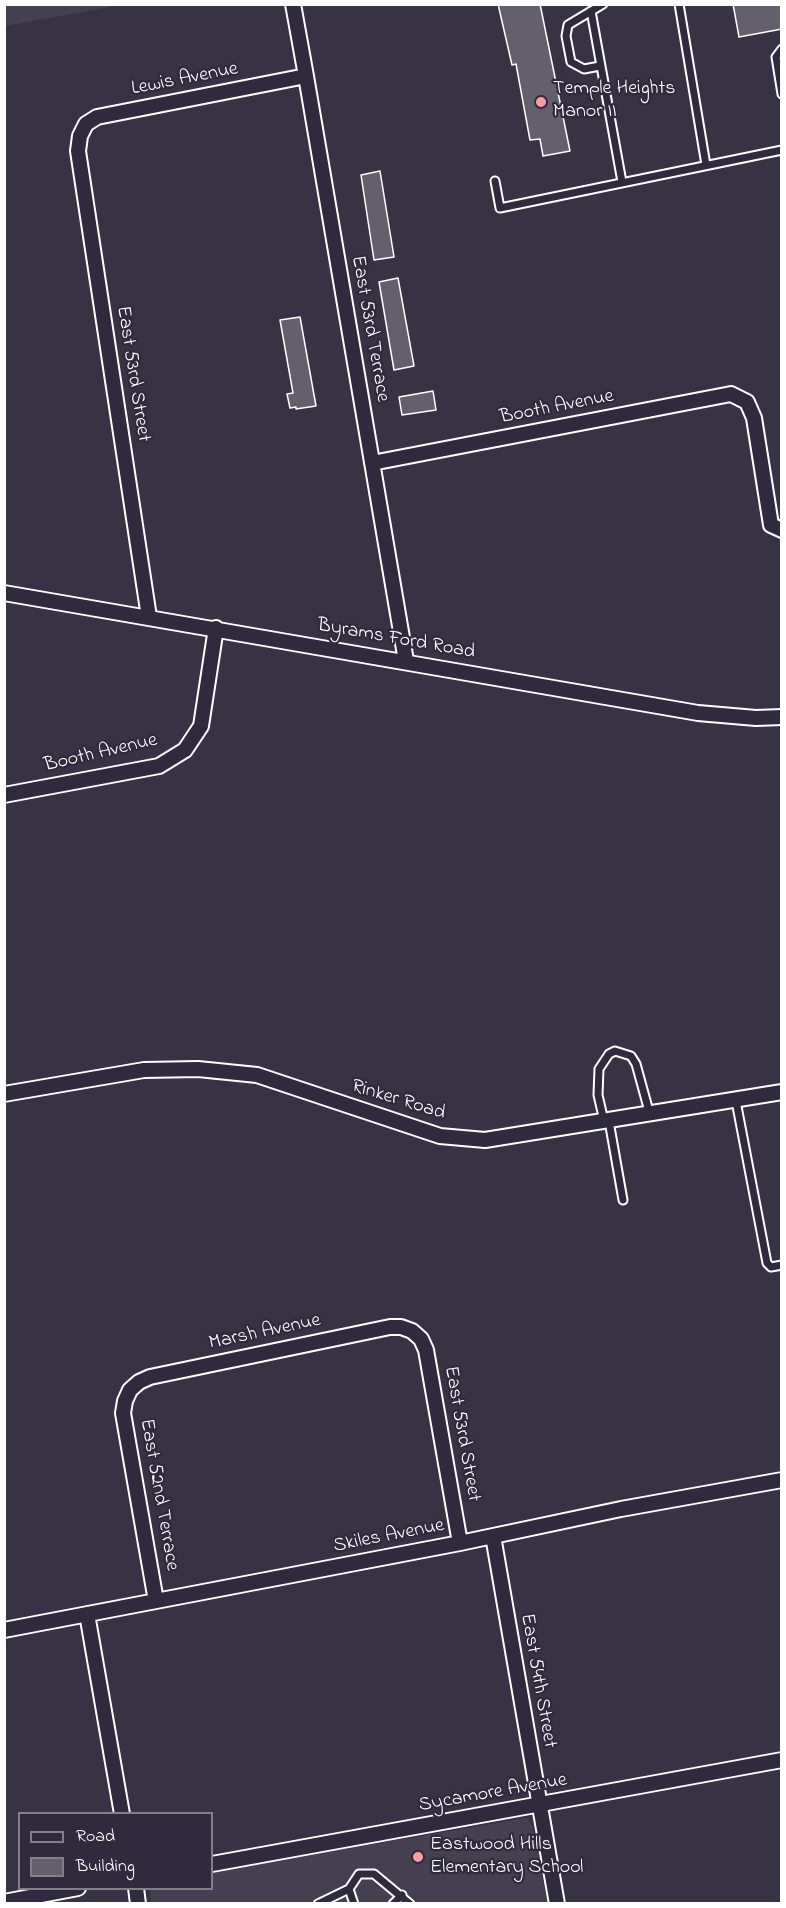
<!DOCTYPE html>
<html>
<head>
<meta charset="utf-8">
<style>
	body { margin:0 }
	#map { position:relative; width:786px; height:1908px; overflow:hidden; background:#373345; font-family:"Indie Flower",sans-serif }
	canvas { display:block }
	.frame { position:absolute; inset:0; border:6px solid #fff; pointer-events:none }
	.legend { position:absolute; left:18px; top:1812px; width:195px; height:78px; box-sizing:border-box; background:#2f2a3d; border:2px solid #827f8b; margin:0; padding:8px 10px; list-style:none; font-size:18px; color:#fff }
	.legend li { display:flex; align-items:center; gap:12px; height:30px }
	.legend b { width:30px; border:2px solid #827f8b }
</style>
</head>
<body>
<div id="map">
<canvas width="786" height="1908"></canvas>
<div class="frame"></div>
<ul class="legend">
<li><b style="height:8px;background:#2f2a3d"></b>Road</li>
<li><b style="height:16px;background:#635f6d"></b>Building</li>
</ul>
</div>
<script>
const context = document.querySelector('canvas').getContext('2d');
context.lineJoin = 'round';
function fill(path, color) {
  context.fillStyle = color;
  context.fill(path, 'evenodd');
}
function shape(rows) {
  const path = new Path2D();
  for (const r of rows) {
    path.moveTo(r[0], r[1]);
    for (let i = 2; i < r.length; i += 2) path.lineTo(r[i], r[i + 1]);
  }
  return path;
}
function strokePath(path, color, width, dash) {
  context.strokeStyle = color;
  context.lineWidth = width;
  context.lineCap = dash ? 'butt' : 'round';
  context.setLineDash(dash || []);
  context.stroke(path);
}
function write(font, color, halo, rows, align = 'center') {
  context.font = font + ' "Indie Flower",sans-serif';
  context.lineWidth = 4.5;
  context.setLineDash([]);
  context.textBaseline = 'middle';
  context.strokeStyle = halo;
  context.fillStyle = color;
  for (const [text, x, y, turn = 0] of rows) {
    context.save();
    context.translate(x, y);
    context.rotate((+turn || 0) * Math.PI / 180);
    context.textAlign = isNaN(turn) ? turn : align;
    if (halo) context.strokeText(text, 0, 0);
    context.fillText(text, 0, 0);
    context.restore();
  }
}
const built = shape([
	[5,4,121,4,121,5,5,26],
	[526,1818,532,1825,547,1903,151,1904,150,1889,212,1888,212,1872]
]);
const building = shape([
	[498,4,540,4,570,151,543,156,540,139,530,140,516,64,512,65,498,4],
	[733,4,782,4,782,29,739,37,733,4],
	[380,171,394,257,374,260,361,175,380,171],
	[398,278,414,366,394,370,379,282,398,278],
	[300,317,316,406,296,409,296,407,290,408,287,394,293,393,280,320,300,317],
	[433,391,436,410,402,415,399,397,433,391]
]);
const lane = shape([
	[679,4,706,165],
	[591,11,622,182],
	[782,49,776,57,782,94],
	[600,66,584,69,571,62,566,36,568,25,603,4],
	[495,181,500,208,782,150],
	[736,1101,767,1263,771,1267,782,1265],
	[604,1121,598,1095,599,1069,609,1054,615,1051,631,1056,636,1064,650,1115],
	[609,1121,623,1200],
	[318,1904,349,1889],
	[354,1904,349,1889,359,1874,374,1874,410,1904],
	[393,1904,402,1895]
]);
const street = shape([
	[293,4,306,76,406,661],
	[372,463,731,394,747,402,754,418,771,525,782,530],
	[4,593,698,713,756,718,782,717],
	[149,617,78,151,80,136,86,124,97,117,306,76],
	[4,795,159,766,185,750,201,726,216,628],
	[4,1094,144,1070,198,1069,257,1075,440,1136,485,1140,782,1092],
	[493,1536,557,1904],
	[156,1601,123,1413,125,1401,130,1390,139,1382,150,1377,390,1327,401,1327,412,1331,421,1339,426,1350,460,1543],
	[87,1614,122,1814],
	[4,1630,460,1543,621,1509,782,1480],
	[212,1864,782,1760],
	[136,1888,138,1904],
	[4,1902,78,1888]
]);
const markers = [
	[541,102,6,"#ff9aa2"],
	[418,1857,6,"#ff9aa2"]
];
const streetNames = [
	["Lewis Avenue",185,80,-11],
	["East 53rd Terrace",369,329,80],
	["East 53rd Street",132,374,81],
	["Booth Avenue",557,408,-11],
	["Byrams Ford Road",396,640,10],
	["Booth Avenue",101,754,-13],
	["Rinker Road",398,1101,17],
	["Marsh Avenue",265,1333,-12],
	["East 53rd Street",461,1434,80],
	["East 52nd Terrace",158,1495,80],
	["Skiles Avenue",389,1537,-11],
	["East 54th Street",537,1681,80],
	["Sycamore Avenue",493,1794,-10]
];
const poiNames = [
	["Temple Heights",553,90],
	["Manor II",553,113],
	["Eastwood Hills",430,1846],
	["Elementary School",430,1869]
];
fill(built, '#444051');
fill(building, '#635f6d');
strokePath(building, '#fff', 1.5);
strokePath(lane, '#fff', 11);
strokePath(street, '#fff', 18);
strokePath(lane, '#2f2a3d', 7);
strokePath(street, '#2f2a3d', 14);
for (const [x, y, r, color] of markers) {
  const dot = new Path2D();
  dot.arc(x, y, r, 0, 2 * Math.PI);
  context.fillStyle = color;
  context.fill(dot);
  strokePath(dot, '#2f2a3d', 2);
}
write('20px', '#fff', '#2f2a3d', streetNames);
write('20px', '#fff', '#2f2a3d', poiNames, 'left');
</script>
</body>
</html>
